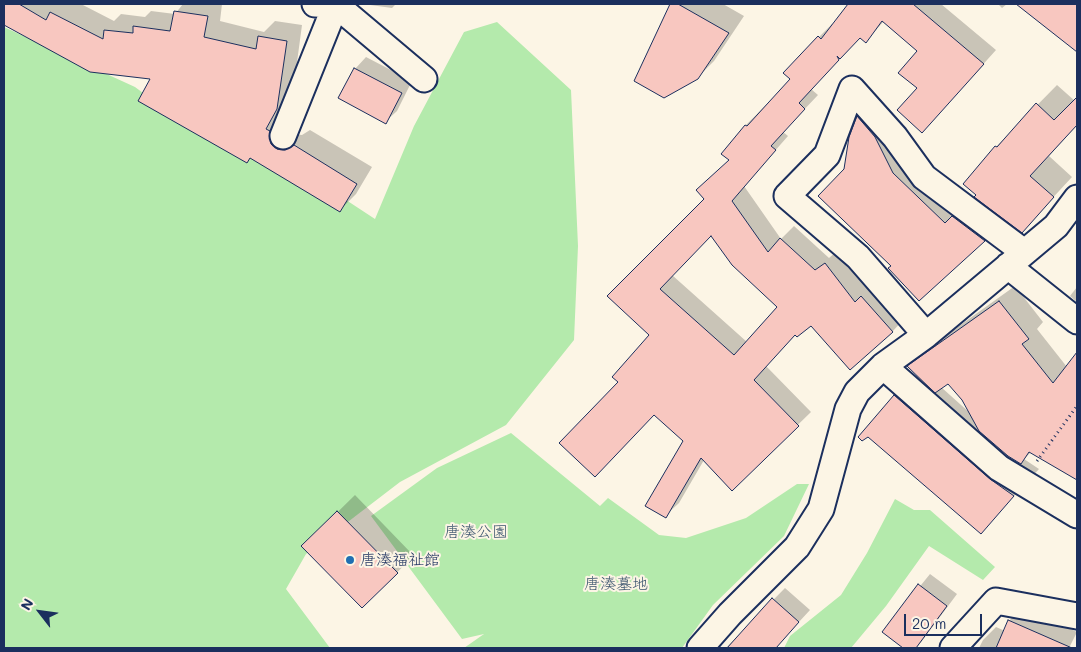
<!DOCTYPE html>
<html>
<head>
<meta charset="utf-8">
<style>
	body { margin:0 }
	#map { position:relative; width:1081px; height:652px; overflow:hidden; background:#fcf5e5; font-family:Mali,sans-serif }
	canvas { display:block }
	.frame { position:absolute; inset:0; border:5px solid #1b2f5e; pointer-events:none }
	.north { position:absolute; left:15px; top:587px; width:50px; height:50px; -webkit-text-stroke:4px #fcf5e5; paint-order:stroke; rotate:300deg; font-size:14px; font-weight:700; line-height:20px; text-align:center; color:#1b2f5e }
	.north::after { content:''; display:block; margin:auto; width:18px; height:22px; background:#1b2f5e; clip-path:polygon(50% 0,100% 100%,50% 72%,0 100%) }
	.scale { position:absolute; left:904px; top:614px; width:78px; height:22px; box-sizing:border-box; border:2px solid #1b2f5e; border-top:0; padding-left:6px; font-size:15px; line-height:18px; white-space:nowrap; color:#1b2f5e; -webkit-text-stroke:4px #fcf5e5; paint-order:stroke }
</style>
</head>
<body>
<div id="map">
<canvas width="1081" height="652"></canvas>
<div class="frame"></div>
<div class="north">N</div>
<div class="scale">20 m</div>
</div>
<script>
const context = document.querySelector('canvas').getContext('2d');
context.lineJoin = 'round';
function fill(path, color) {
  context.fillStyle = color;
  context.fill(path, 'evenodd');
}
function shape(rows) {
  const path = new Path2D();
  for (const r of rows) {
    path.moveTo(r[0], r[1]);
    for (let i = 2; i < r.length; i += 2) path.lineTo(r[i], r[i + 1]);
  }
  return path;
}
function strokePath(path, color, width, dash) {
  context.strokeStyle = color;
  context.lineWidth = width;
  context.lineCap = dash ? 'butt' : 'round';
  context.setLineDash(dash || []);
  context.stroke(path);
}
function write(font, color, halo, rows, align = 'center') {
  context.font = font + ' Mali,"Klee One",sans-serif';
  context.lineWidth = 4;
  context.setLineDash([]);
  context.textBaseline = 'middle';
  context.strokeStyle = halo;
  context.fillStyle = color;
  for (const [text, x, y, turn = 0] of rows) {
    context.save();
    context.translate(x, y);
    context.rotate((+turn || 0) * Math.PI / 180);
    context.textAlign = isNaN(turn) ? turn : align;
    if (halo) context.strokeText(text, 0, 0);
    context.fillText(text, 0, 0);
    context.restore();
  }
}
const green = shape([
	[497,22,571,90,578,246,574,340,506,425,400,482,306,554,286,589,330,648,4,648,4,27,135,87,186,125,270,150,375,219,414,126,464,32],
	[511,433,600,506,608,498,659,535,686,538,746,518,797,484,809,484,784,536,713,605,682,648,464,648,484,634,462,639,371,516,437,468],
	[895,499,914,510,930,510,995,567,983,580,929,546,886,606,851,648,784,648,790,636,841,595,867,553]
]);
const shadow = shape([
	[4,4,81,4,114,21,121,14,145,17,151,11,175,14,183,4,222,4,220,21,264,32,275,21,302,25,293,92,293,134,302,135,310,130,372,167,356,194,340,210,152,78,91,71,4,23],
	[363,4,396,4,392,8],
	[671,4,723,4,744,16,714,61,697,78,636,80],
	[850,4,941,4,996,50,935,118,919,88,919,51,884,21,866,41,860,37,811,89,818,95,783,132,788,136,744,186,781,239,794,226,829,258,838,250,868,290,875,284,905,318,892,332,811,324,796,334,766,366,811,412,732,489,704,460,679,503,665,516,685,441,620,382,650,335,609,296,706,199,730,160,723,154,746,125,792,79,819,37,832,24,833,25],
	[711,235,779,307,747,342,672,275],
	[998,4,1007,4,1002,8],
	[1018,4,1077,4,1077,51],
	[366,57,412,81,397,111,385,122,355,69],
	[1057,85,1075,101,1077,98,1077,125,1049,156,1072,177,1022,231,996,147],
	[875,100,897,145,1001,223,919,299,892,266,846,170,851,137,858,117],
	[1015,286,1043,322,1037,329,1067,367,1077,354,1077,479,1031,452,1024,459,1039,469,981,532,868,436,860,437,917,374,909,366,924,351],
	[949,382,963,399,970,413,941,387],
	[1077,287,1077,302,1070,296],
	[355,495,414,556,362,606,303,546],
	[930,574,957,594,922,641,916,648,905,648,883,632],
	[785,588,810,610,775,648,726,648],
	[1022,607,1077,632,1069,648,979,648,983,640,996,627,1005,631,1009,621]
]);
const building = shape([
	[4,4,19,4,46,20,50,12,103,39,104,30,133,33,133,26,170,31,174,11,208,16,204,37,256,49,258,36,287,41,277,109,266,129,270,131,271,144,277,149,285,150,294,145,357,184,340,212,250,158,247,163,138,101,150,79,90,72,4,25,4,4],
	[670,4,678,4,729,33,698,79,664,98,634,81,670,4],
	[848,4,913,4,984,64,922,133,897,110,917,88,898,73,917,51,882,21,866,43,860,38,840,59,837,56,839,60,799,103,805,109,771,146,776,150,732,201,768,252,780,238,815,270,825,263,855,302,861,296,893,332,850,370,811,326,797,337,795,335,754,380,799,426,732,491,701,458,666,518,645,506,683,441,654,415,595,477,559,443,618,382,612,377,649,335,607,296,704,199,696,190,729,160,721,154,745,125,747,126,790,79,783,73,818,36,821,39,848,4],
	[711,236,732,265,777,307,734,355,660,289,711,236],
	[1016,4,1077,4,1077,52,1016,4],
	[354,68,402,93,386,124,338,98,354,68],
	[1077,97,1077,125,1030,176,1054,197,1022,233,974,197,976,195,963,184,995,146,997,147,1036,103,1054,120,1077,97],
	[857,116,875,137,893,173,945,223,952,216,985,241,919,301,888,268,891,266,818,196,844,169,849,137,857,116],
	[999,301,1029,339,1022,344,1053,383,1077,352,1077,480,1029,452,1021,464,1008,456,979,431,962,400,948,384,935,393,907,366,999,301],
	[894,395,990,479,1014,496,981,534,868,437,862,441,858,437,894,395],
	[337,511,398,573,362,608,301,546,337,511],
	[918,584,947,606,916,648,903,648,882,632,918,584],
	[772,598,799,622,776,648,727,648,772,598],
	[1008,620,1072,648,996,648,1008,620]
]);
const path = shape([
	[1037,461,1077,406]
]);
const minor = shape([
	[315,4,336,5,424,79],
	[283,136,336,4],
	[1008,266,1077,321],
	[926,335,858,257,787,196,827,155,852,89,895,137,924,177,1024,252],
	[883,366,999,468,1077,515],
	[700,648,730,614,797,547,821,509,848,409,857,392,883,366,926,335,1056,226,1077,198],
	[953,648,996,601,1077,616]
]);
const markers = [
	[350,560,5,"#1f6fb2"]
];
const parkNames = [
	["唐湊公園",476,532],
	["唐湊墓地",616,584]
];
const poiNames = [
	["唐湊福祉館",360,560]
];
fill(green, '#b4eaac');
fill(shadow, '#0003');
fill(building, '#f8c7c0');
strokePath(building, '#1b2f5e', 1);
strokePath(minor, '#1b2f5e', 29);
strokePath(path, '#1b2f5e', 3, [1, 4]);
strokePath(minor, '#fcf5e5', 25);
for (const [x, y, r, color] of markers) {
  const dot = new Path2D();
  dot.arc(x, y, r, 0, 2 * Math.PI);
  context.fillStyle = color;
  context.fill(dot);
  strokePath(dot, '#fcf5e5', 2);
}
write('16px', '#3a546e', '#fcf5e5', parkNames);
write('16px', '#1b2f5e', '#fcf5e5', poiNames, 'left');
</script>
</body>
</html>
